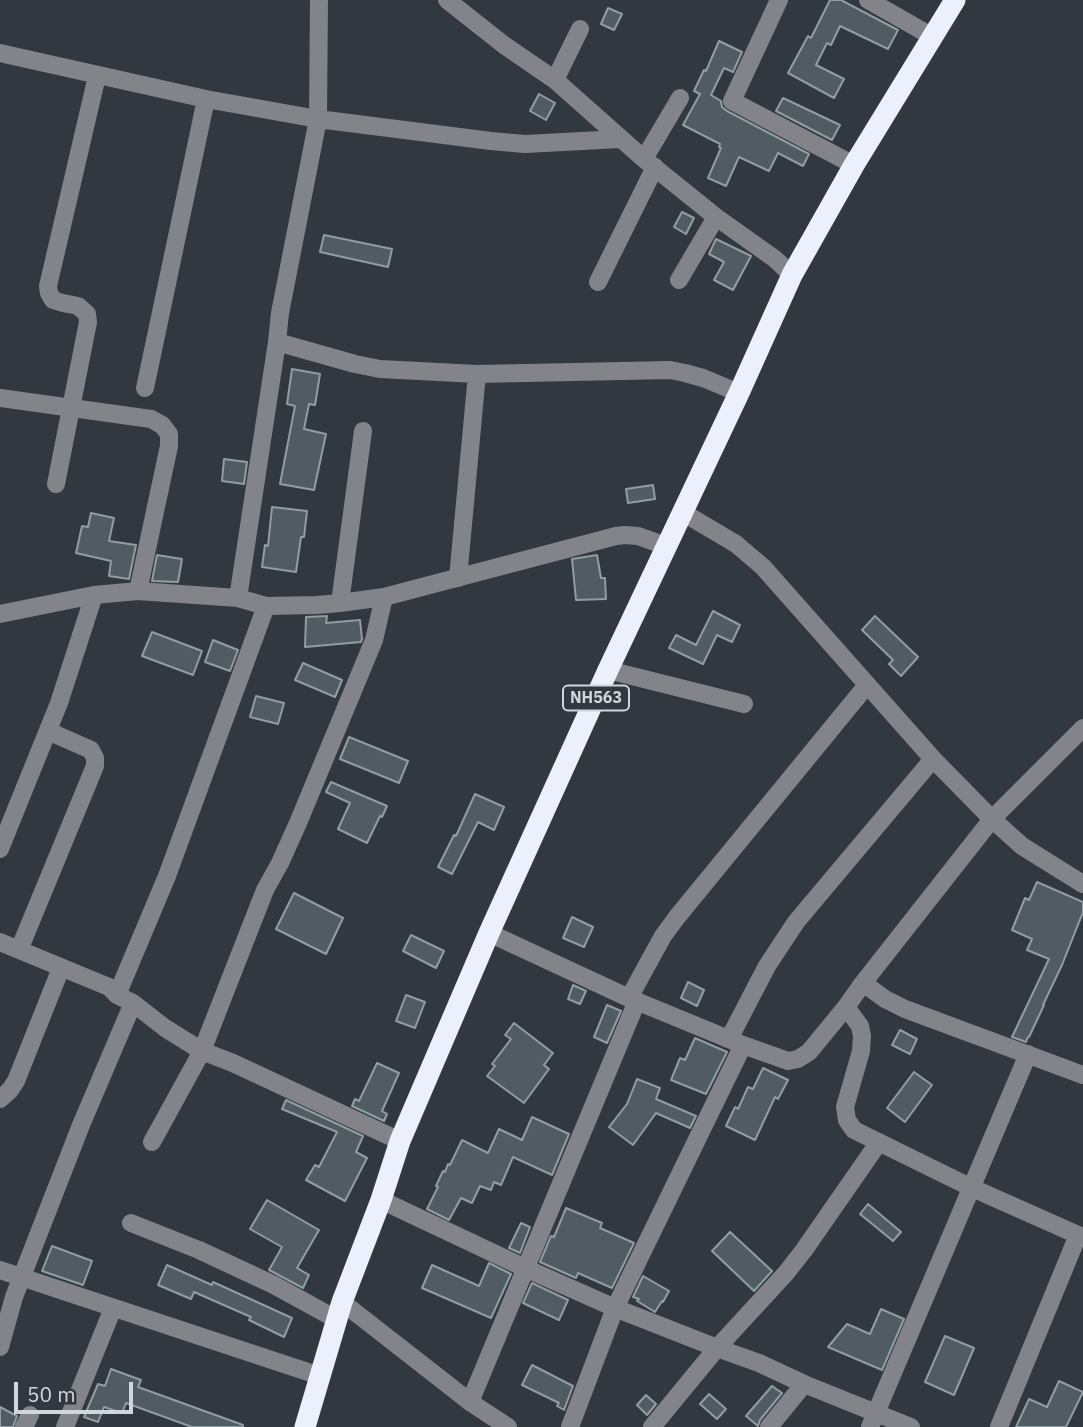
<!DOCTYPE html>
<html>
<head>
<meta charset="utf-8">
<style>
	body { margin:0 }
	#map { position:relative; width:1083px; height:1427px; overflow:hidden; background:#313840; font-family:"IBM Plex Sans",sans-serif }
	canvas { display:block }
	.scale { position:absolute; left:14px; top:1382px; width:119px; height:32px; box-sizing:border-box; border:4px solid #d1d6db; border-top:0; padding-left:9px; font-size:21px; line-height:24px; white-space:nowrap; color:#d1d6db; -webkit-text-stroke:5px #313840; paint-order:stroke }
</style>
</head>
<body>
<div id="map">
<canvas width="1083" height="1427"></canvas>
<div class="scale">50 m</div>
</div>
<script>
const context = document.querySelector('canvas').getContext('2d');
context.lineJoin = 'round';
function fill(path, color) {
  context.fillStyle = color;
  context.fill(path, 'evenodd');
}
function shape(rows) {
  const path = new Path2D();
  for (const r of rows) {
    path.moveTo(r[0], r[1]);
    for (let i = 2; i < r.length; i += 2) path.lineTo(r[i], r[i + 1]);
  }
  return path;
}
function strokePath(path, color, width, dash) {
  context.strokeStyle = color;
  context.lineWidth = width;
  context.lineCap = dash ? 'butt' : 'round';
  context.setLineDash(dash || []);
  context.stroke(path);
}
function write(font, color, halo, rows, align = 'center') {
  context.font = font + ' "IBM Plex Sans",sans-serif';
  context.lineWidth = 5;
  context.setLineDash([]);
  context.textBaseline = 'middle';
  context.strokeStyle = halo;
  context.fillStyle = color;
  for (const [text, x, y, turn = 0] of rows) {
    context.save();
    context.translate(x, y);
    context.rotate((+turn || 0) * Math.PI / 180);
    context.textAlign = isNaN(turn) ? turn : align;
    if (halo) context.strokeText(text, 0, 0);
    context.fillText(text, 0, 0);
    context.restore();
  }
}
const building = shape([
	[830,0,841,0,898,30,888,49,840,26,831,45,827,43,816,65,844,79,834,98,788,73,808,36,811,38,830,0],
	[608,8,622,14,614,30,601,24,608,8],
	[719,41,742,52,733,72,724,68,711,95,721,101,722,107,727,111,809,154,803,166,778,153,769,171,739,157,726,186,708,178,721,148,719,147,720,144,683,125,700,94,694,91,704,70,706,71,719,41],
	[539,94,555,103,546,120,530,111,539,94],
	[783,98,840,125,832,140,776,111,783,98],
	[682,212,694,218,686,234,674,227,682,212],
	[324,235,392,249,388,267,320,252,324,235],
	[716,239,751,256,733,290,714,280,724,262,709,254,716,239],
	[292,369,320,374,315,405,309,404,304,429,326,434,314,490,280,484,295,406,287,404,292,369],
	[224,459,247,462,244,484,222,481,224,459],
	[653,485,655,499,628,503,626,489,653,485],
	[272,507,307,511,304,537,301,537,296,572,262,567,265,545,268,546,272,507],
	[91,513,114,518,109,541,136,545,129,579,109,576,111,561,76,553,82,526,88,527,91,513],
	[157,555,182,559,178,582,152,581,157,555],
	[597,555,601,578,605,578,606,599,576,600,572,559,597,555],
	[713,611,740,625,732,642,717,635,703,664,669,648,676,635,696,645,713,611],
	[327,616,326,623,360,620,362,639,361,642,305,647,306,617,327,616],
	[875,616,918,657,901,676,889,664,893,660,862,630,875,616],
	[152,632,202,651,193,675,142,656,152,632],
	[213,640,238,650,230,671,205,662,213,640],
	[303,663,342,680,335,697,295,680,303,663],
	[256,696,284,703,278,724,250,717,256,696],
	[349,737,408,761,399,783,340,759,349,737],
	[331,782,387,806,382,817,380,816,367,843,338,829,350,803,326,792,331,782],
	[475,794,504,807,494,830,478,822,452,874,438,867,454,835,456,836,475,794],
	[1037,882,1083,902,1083,912,1062,965,1043,1005,1044,1005,1029,1037,1028,1037,1026,1042,1012,1037,1049,959,1027,950,1032,939,1012,930,1025,898,1029,900,1037,882],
	[294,893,343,918,326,954,276,929,294,893],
	[572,917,593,927,584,947,563,938,572,917],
	[411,935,444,951,436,968,403,951,411,935],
	[688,982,704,990,697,1006,681,998,688,982],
	[573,985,586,991,580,1004,568,999,573,985],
	[406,995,425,1002,415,1028,396,1021,406,995],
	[607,1005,621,1011,607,1043,594,1037,607,1005],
	[514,1023,553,1053,544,1065,549,1069,524,1103,487,1076,495,1066,492,1064,511,1039,505,1035,514,1023],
	[900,1030,917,1039,910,1054,892,1045,900,1030],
	[695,1038,727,1052,706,1094,671,1080,680,1058,685,1060,695,1038],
	[377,1063,399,1073,382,1111,387,1114,384,1121,352,1106,355,1099,359,1101,377,1063],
	[763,1068,788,1080,778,1099,775,1097,755,1140,726,1126,735,1107,738,1109,748,1087,753,1089,763,1068],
	[914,1072,932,1085,905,1122,887,1108,914,1072],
	[637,1079,660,1088,656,1099,696,1116,690,1128,656,1113,633,1145,609,1127,627,1104,637,1079],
	[286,1100,363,1136,356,1152,367,1158,345,1201,306,1180,315,1165,319,1167,337,1132,282,1109,286,1100],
	[532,1117,569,1134,552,1175,513,1157,501,1185,494,1182,491,1190,480,1186,472,1203,461,1198,449,1220,427,1209,438,1187,436,1186,443,1171,445,1172,448,1164,450,1165,462,1140,488,1153,499,1129,522,1140,532,1117],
	[267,1200,319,1230,297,1268,309,1275,303,1288,269,1270,282,1247,250,1229,267,1200],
	[868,1204,901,1232,893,1241,860,1214,868,1204],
	[566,1208,602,1223,600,1228,634,1243,612,1288,578,1273,576,1278,540,1262,551,1236,554,1237,566,1208],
	[521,1223,530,1227,520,1253,509,1248,521,1223],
	[730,1232,772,1271,754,1291,712,1251,730,1232],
	[52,1246,92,1261,83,1285,42,1271,52,1246],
	[489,1263,511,1274,491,1318,422,1288,432,1265,479,1286,489,1263],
	[167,1265,212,1285,213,1282,292,1318,284,1337,249,1320,251,1317,194,1292,191,1299,158,1285,167,1265],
	[643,1276,669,1291,663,1302,662,1301,655,1312,637,1301,639,1299,633,1297,643,1276],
	[532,1283,568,1300,559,1320,523,1303,532,1283],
	[881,1309,904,1319,882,1370,828,1347,847,1324,870,1334,881,1309],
	[945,1336,974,1348,954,1395,925,1382,945,1336],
	[532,1365,573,1386,564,1410,557,1406,559,1403,522,1385,532,1365],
	[111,1369,141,1380,138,1387,243,1425,243,1427,192,1427,126,1403,122,1413,104,1407,98,1422,84,1417,98,1384,105,1386,111,1369],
	[1059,1381,1083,1392,1066,1427,1016,1427,1029,1399,1047,1407,1059,1381],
	[772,1386,782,1393,760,1420,758,1426,746,1416,772,1386],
	[709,1394,726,1409,717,1419,700,1404,709,1394],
	[646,1395,656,1404,647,1415,637,1405,646,1395],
	[0,1407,17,1416,13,1427,0,1427,0,1407]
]);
const minor = shape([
	[319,0,318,119,280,313,277,342,355,364,380,369,477,374,670,370,685,373,703,378,739,393],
	[447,0,504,45,555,80,644,159,716,217,775,259,792,275],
	[779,0,732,101,854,165],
	[868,0,933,37],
	[0,53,206,99,318,119,491,141,525,144,620,139],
	[555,80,580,29],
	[644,159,680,98],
	[679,280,716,217],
	[598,282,655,167],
	[145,388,206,99],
	[0,398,151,419,162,425,169,434,169,446,138,591],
	[56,484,88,322,87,314,78,306,63,303,53,300,49,293,48,286,97,76],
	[682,512,736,544,763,567,933,759,992,819,1022,846,1083,884],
	[458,578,477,374],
	[238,598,277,342],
	[340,603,363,431],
	[0,614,94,595,138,591,238,598,266,606,317,605,340,603,384,597,616,536,625,535,638,536,666,546],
	[608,670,744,704],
	[0,849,59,703,94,595],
	[489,933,629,998,743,1045,788,1061,798,1059,809,1052,846,1007,863,983,992,819,1083,728],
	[0,942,109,987,117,995,133,1003,165,1028,202,1051,233,1063,400,1141],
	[19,950,95,766,95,758,91,750,48,731],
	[863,983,885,999,905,1009,1083,1075],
	[117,995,167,876,266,606],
	[629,998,663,936,677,917,867,685],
	[846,1007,860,1026,862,1036,861,1051,845,1107,847,1120,854,1130,970,1187,1078,1235,999,1427],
	[729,1039,767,966,796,922,933,759],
	[0,1099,10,1090,16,1081,61,968],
	[152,1142,202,1051,265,890,280,863,298,823,374,640,384,597],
	[381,1200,525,1268,615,1308,717,1348,759,1363,804,1384,911,1427],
	[131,1223,199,1250,274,1285,336,1319],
	[0,1270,320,1376],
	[342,1302,470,1402,508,1427],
	[0,1347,14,1297,81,1125,133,1003],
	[470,1402,637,1001],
	[24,1427,30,1415],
	[65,1427,113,1308],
	[570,1427,615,1308,743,1045],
	[652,1427,717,1348,786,1273,804,1250,879,1142],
	[769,1427,804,1384],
	[870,1427,1028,1054]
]);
const highway = shape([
	[305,1427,342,1302,381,1200,400,1141,489,933,608,670,739,393,792,275,854,165,955,0]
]);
const shields = [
	[596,698,66]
];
const shieldNames = [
	["NH563",596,698]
];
fill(building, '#505c61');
strokePath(building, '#909da3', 2);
strokePath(minor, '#838489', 18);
strokePath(highway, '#eceffc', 21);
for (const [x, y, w] of shields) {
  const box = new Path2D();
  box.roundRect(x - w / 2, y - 12.5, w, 25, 5);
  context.fillStyle = '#313840';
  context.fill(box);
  strokePath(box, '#d1d6db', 2);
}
write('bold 16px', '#d1d6db', null, shieldNames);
</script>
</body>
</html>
